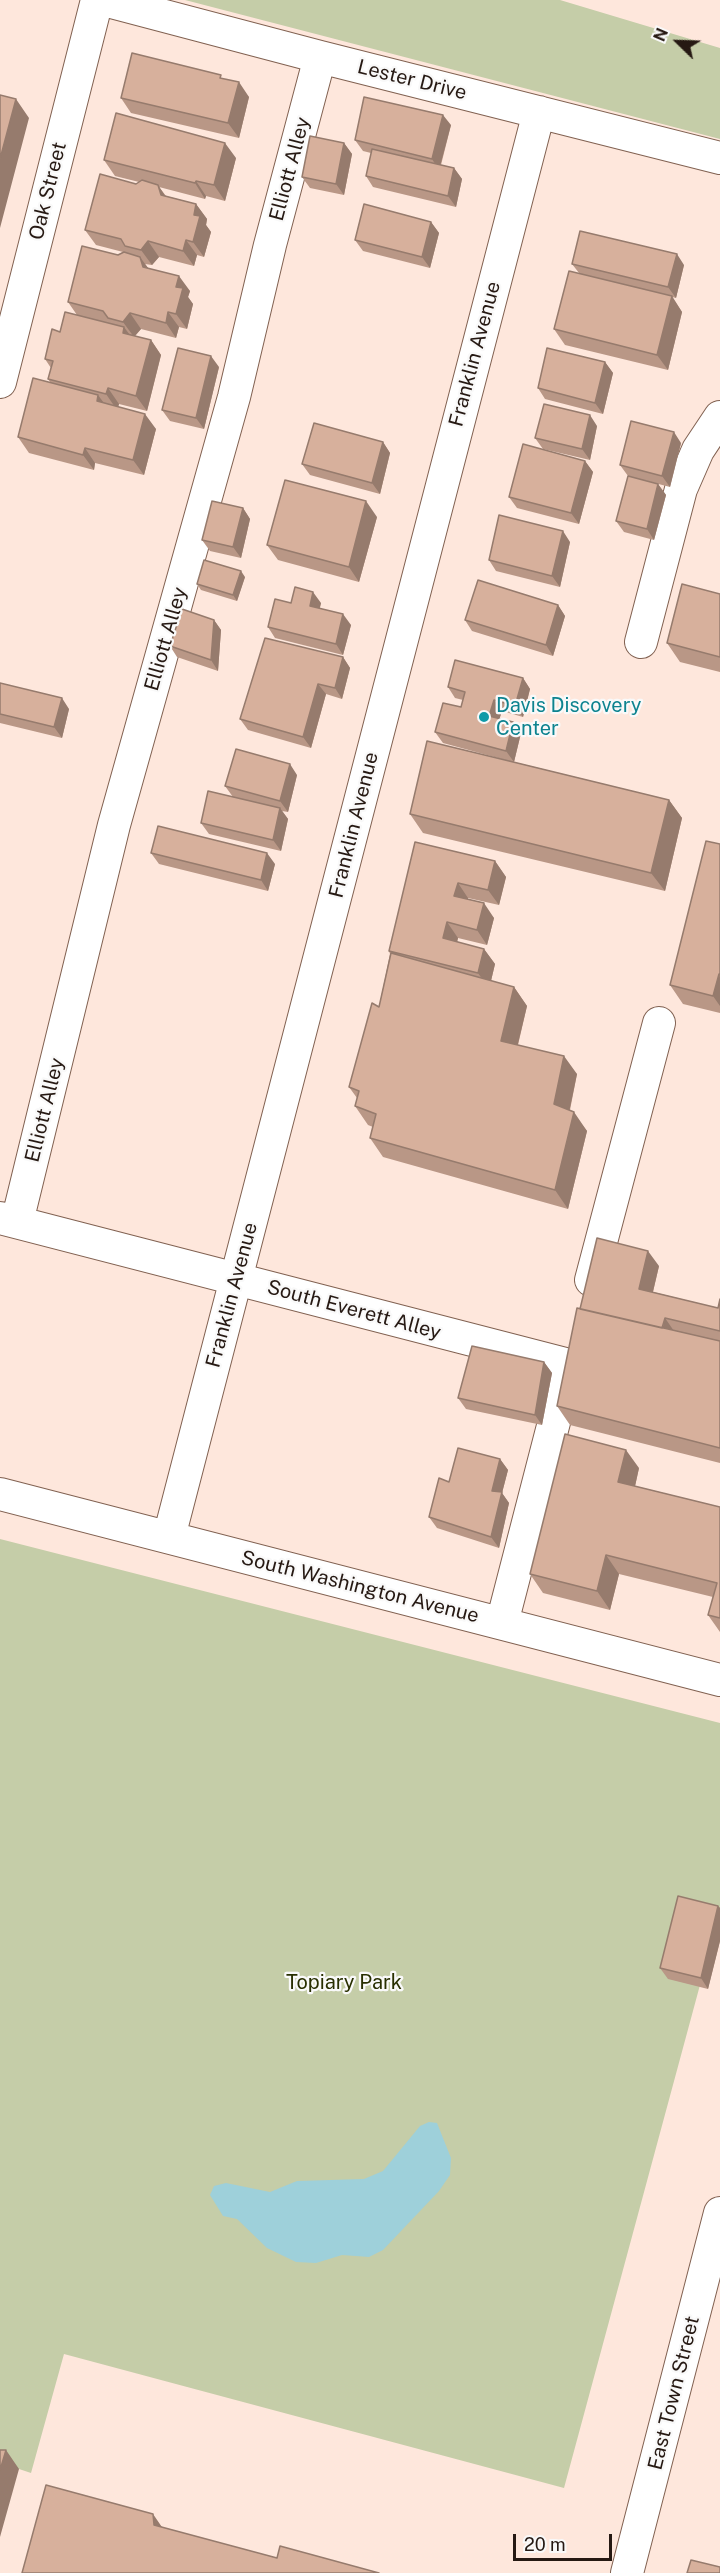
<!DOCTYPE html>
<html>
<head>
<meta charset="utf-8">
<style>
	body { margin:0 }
	#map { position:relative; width:720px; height:2573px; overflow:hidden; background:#fee7dc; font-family:"Public Sans",sans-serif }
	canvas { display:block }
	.north { position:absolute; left:648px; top:12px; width:60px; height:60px; -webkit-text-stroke:4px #f9f9f9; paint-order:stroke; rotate:293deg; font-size:16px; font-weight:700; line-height:24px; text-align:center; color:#261913 }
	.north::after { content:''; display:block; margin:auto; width:21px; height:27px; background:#261913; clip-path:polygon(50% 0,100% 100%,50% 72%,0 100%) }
	.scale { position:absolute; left:513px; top:2534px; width:99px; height:27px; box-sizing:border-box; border:3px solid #261913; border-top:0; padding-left:8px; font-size:18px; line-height:21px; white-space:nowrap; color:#261913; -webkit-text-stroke:4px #f9f9f9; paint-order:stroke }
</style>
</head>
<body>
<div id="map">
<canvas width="720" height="2573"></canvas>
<div class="north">N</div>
<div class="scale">20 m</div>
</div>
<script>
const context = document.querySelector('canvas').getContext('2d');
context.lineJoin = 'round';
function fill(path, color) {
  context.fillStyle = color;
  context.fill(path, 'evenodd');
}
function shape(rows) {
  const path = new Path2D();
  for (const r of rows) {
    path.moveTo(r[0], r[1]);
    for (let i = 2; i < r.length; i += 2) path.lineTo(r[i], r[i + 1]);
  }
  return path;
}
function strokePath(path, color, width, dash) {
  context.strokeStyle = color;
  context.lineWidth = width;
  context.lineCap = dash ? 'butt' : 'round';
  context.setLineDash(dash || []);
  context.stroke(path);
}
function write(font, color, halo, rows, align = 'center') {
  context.font = font + ' "Public Sans",sans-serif';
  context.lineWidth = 4.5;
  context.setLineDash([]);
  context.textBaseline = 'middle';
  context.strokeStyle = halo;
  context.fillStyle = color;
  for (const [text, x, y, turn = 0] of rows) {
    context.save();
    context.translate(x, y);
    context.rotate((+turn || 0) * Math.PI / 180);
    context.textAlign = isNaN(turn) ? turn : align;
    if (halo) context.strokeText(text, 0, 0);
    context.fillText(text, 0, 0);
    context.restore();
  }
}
const green = shape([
	[185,0,560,0,720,48,720,139],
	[0,1539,720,1723,720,1911,564,2488,64,2354,31,2473,19,2469,0,2469]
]);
const water = shape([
	[429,2122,437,2123,451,2158,450,2175,439,2191,383,2250,369,2257,342,2255,316,2263,296,2262,267,2248,237,2219,223,2216,210,2195,214,2186,226,2183,270,2192,297,2181,364,2179,383,2171,420,2126]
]);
const minor = shape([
	[104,0,320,57,720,158],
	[0,382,97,0],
	[641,642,681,489,698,450,720,417],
	[0,1218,569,1365],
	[17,1222,114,825,234,397,270,245,320,57],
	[591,1280,659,1023],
	[0,1494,720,1680],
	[169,1537,539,112],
	[502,1623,568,1368],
	[627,2573,720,2213]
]);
const wall = shape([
	[223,78,249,97,239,138,131,113,121,98],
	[451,125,441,165,454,168,462,179,456,207,373,187,366,176,371,153,363,151,355,140],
	[344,143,352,154,344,195,310,188,302,177],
	[236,158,225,201,206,196,205,199,159,187,166,196,196,204,207,219,206,225,211,232,204,257,197,255,194,266,159,257,152,265,145,264,148,268,190,291,188,297,193,304,187,329,179,327,176,338,141,329,135,336,151,340,161,355,147,411,119,404,118,407,156,429,144,475,95,463,94,470,29,453,18,437,50,382,48,379,51,368,45,359,60,332,77,315,68,302,118,255,123,252,96,245,85,230,139,182,115,176,104,160],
	[431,222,439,233,430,268,363,251,355,240],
	[572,264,684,265,676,298,672,297,682,312,668,370,565,345,554,329,579,273],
	[605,362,613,373,603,414,545,399,538,388],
	[219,367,204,429,170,421,162,410],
	[597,426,590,460,543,449,535,438],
	[383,442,390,453,380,494,310,475,302,464],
	[681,443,670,487,628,476,620,465],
	[585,461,593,472,579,524,517,508,509,497],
	[658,484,666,495,654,540,624,532,616,521],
	[243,508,250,519,241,558,210,551,202,540],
	[377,517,359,582,278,560,267,545],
	[570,542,560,587,496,571,489,560],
	[245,577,237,601,201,590,197,584],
	[720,594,720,672,680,662,667,643],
	[291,603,321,603,320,608,351,625,343,655,275,638,268,627],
	[558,605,565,616,553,656,472,631,465,620],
	[214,620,221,630,218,671,177,657,170,646],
	[343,657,350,668,342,699,326,694,311,748,248,730,240,719],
	[523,678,530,689,523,717,502,711,499,719,513,722,521,733,514,762,669,800,682,818,665,891,423,833,410,814,509,761,443,743,435,732,461,707,463,700,455,698,448,687],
	[0,683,69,709,62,738,0,723],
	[297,775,288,812,282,811,288,819,281,851,209,834,201,823,233,797,225,786],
	[415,842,495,861,506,877,499,905,468,898,468,899,494,918,487,945,458,938,457,942,484,949,495,964,491,981,514,987,527,1006,518,1045,577,1074,570,1110,587,1131,568,1209,383,1157,370,1138,373,1127,368,1125,355,1106,357,1098,349,1087,379,1007,390,954,389,951],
	[720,844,720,1013,683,1004,670,985],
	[151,853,275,864,268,891,159,864],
	[659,1266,653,1292,718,1308,720,1299,720,1463,570,1425,557,1406,580,1309],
	[544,1362,552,1373,542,1425,466,1409,458,1398],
	[500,1459,508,1470,502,1493,509,1503,499,1548,437,1528,429,1517],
	[639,1468,635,1486,720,1507,720,1632,708,1615,713,1597,619,1574,610,1610,543,1593,530,1574],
	[718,1906,720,1908,720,1941,708,1989,668,1979,660,1968]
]);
const shadedWall = shape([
	[239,82,249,97,239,138,228,123],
	[16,99,29,118,0,228,0,159],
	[443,115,451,125,439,170,432,159],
	[225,143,236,158,225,201,214,185],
	[344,143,352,154,344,195,336,184],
	[454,168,462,179,456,207,448,196],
	[196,181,206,196,205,199,195,183],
	[158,185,168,200,161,195],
	[196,204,207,219,206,225,211,232,204,257,193,242,194,215],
	[431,222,439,233,430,268,422,257],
	[186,240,197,255,194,266,183,251],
	[148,241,159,257,152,265,141,250],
	[677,254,684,265,676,298,668,287],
	[140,257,151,272,143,267],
	[179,276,190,291,188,297,193,304,187,329,176,314,176,287],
	[672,296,682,312,668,370,657,355],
	[168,312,179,327,176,338,166,323],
	[130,313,141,329,134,337,123,322],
	[124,327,135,342,123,333],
	[151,340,161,355,147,411,136,396],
	[211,356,219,367,204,429,196,418],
	[605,362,613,373,603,414,595,403],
	[108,388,119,404,117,410,106,394],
	[98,395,109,410,97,401],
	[145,414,156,429,144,475,133,460],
	[590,415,597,426,590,460,582,449],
	[674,432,681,443,670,487,662,476],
	[383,442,390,453,380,494,372,483],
	[85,448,95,463,94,470,83,455],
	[585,461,593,472,579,524,571,513],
	[658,484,666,495,654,540,647,529],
	[366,501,377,517,359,582,349,567],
	[243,508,250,519,241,558,233,547],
	[563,531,570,542,560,587,552,576],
	[241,571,245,577,237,601,233,595],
	[313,592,321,603,317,617,310,606],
	[558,605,565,616,553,656,546,645],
	[343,614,351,625,343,655,336,644],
	[214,620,221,630,218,671,211,660],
	[343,657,350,668,342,699,335,688],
	[523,678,530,689,523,717,515,706],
	[318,684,326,694,311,748,303,737],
	[62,698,69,709,62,738,54,727],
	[494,700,502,711,497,727,489,716],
	[513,722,521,733,514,762,506,751],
	[290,764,297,775,288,812,280,801],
	[669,800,682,818,665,891,651,873],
	[280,808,288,819,281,851,273,840],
	[267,853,275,864,268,891,261,880],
	[495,861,506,877,499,905,488,890],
	[458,883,468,898,465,911,454,896],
	[484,903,494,918,487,945,477,930],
	[447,922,458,938,454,954,443,938],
	[484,949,495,964,489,989,478,973],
	[719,974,720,977,720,1006,713,996],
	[514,987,527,1006,514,1060,501,1041],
	[564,1056,577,1074,567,1122,554,1104],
	[574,1112,587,1131,568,1209,555,1190],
	[648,1251,659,1266,650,1304,639,1289],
	[665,1318,676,1334,662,1331],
	[544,1362,552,1373,542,1425,535,1415],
	[626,1450,639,1468,632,1500,618,1482],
	[500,1459,508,1470,502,1493,509,1503,499,1548,491,1537,492,1491],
	[606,1555,619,1574,610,1610,597,1591],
	[718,1906,720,1908,720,1941,708,1989,701,1978],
	[6,2450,19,2469,0,2537,0,2470],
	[153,2514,166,2533,154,2525]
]);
const building = shape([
	[132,53,221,75,220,78,239,82,228,123,121,98,132,53],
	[0,95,16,99,0,159,0,95],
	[364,97,443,115,432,159,355,140,364,97],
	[116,113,225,143,214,185,196,181,195,183,104,160,116,113],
	[310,136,344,143,336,184,302,177,310,136],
	[372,149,454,168,448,196,366,176,372,149],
	[100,174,136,184,142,180,158,185,161,195,196,204,194,215,200,216,193,242,186,240,183,251,148,241,141,250,125,246,121,239,85,230,100,174],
	[364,204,431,222,422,257,355,240,364,204],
	[580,231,677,254,668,287,572,264,580,231],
	[82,246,118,255,124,252,140,257,143,267,179,276,176,287,183,288,176,314,168,312,166,323,130,313,123,322,108,318,103,311,68,302,82,246],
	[569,271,672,296,657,355,554,329,569,271],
	[65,312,124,327,123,333,151,340,136,396,108,388,106,394,48,379,53,361,45,359,52,329,60,332,65,312],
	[178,348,211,356,196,418,162,410,178,348],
	[547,348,605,362,595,403,538,388,547,348],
	[33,378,98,395,97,401,145,414,133,460,85,448,83,455,18,437,33,378],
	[544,404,590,415,582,449,535,438,544,404],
	[631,421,674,432,662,476,620,465,631,421],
	[314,423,383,442,372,483,302,464,314,423],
	[523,444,585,461,571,513,509,497,523,444],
	[628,476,658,484,647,529,616,521,628,476],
	[285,480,366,501,349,567,267,545,285,480],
	[212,501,243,508,233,547,202,540,212,501],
	[499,515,563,531,552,576,489,560,499,515],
	[204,560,241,571,233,595,197,584,204,560],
	[478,580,558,605,546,645,465,620,478,580],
	[682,584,720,594,720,657,667,643,682,584],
	[295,587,313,592,310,606,343,614,336,644,268,627,275,599,291,603,295,587],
	[182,609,214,620,211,660,170,646,182,609],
	[265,638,343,657,335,688,318,684,303,737,240,719,265,638],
	[455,660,523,678,515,706,494,700,489,716,513,722,506,751,435,732,443,703,461,707,465,692,448,687,455,660],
	[0,683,62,698,54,727,0,714,0,683],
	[427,741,669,800,651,873,410,814,427,741],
	[236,749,290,764,280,801,225,786,236,749],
	[208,791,280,808,273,840,201,823,208,791],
	[158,826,267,853,261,880,151,853,158,826],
	[706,841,720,844,720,975,719,974,713,996,670,985,706,841],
	[415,842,495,861,488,890,458,883,454,896,484,903,477,930,447,922,443,938,484,949,478,973,389,951,415,842],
	[391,953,514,987,501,1041,564,1056,554,1104,574,1112,555,1190,370,1138,376,1114,355,1106,359,1091,349,1087,372,1003,379,1007,391,953],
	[597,1238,648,1251,639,1289,718,1308,720,1299,720,1331,665,1318,662,1328,580,1309,597,1238],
	[577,1308,720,1341,720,1448,557,1406,577,1308],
	[472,1346,544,1362,535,1415,458,1398,472,1346],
	[565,1434,626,1450,618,1482,720,1507,720,1618,708,1615,717,1583,606,1555,597,1591,530,1574,565,1434],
	[458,1448,500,1459,492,1491,502,1492,491,1537,429,1517,439,1478,449,1482,458,1448],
	[678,1896,718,1906,701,1978,660,1968,678,1896],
	[0,2450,6,2450,0,2470,0,2450],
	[46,2485,153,2514,154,2525,277,2558,280,2546,379,2573,22,2573,46,2485],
	[691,2560,720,2567,720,2573,687,2573,691,2560]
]);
const markers = [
	[484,717,6,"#0f9aa8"]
];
const streetNames = [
	["Lester Drive",412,80,14],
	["Elliott Alley",290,169,-75],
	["Oak Street",48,191,-76],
	["Franklin Avenue",475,354,-75],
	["Elliott Alley",166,639,-74],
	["Franklin Avenue",354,825,-76],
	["Elliott Alley",45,1110,-76],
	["Franklin Avenue",232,1295,-75],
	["South Everett Alley",354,1310,15],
	["South Washington Avenue",360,1587,14],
	["East Town Street",674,2393,-76]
];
const cultureNames = [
	["Davis Discovery",496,706],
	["Center",496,729]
];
const parkNames = [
	["Topiary Park",344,1983]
];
fill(green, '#c5cda8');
fill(water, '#9ed0da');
strokePath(minor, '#816151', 34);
strokePath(minor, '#fff', 32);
fill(wall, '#b99786');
fill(shadedWall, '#967b6d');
fill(building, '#d7b09c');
strokePath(building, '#967b6d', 1.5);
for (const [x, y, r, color] of markers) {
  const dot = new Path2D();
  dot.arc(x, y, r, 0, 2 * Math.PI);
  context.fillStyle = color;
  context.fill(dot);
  strokePath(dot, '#f9f9f9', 2);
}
write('20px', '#261913', '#f9f9f9', streetNames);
write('20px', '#0d838f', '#f9f9f9', cultureNames, 'left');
write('20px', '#282f01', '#f9f9f9', parkNames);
</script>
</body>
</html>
